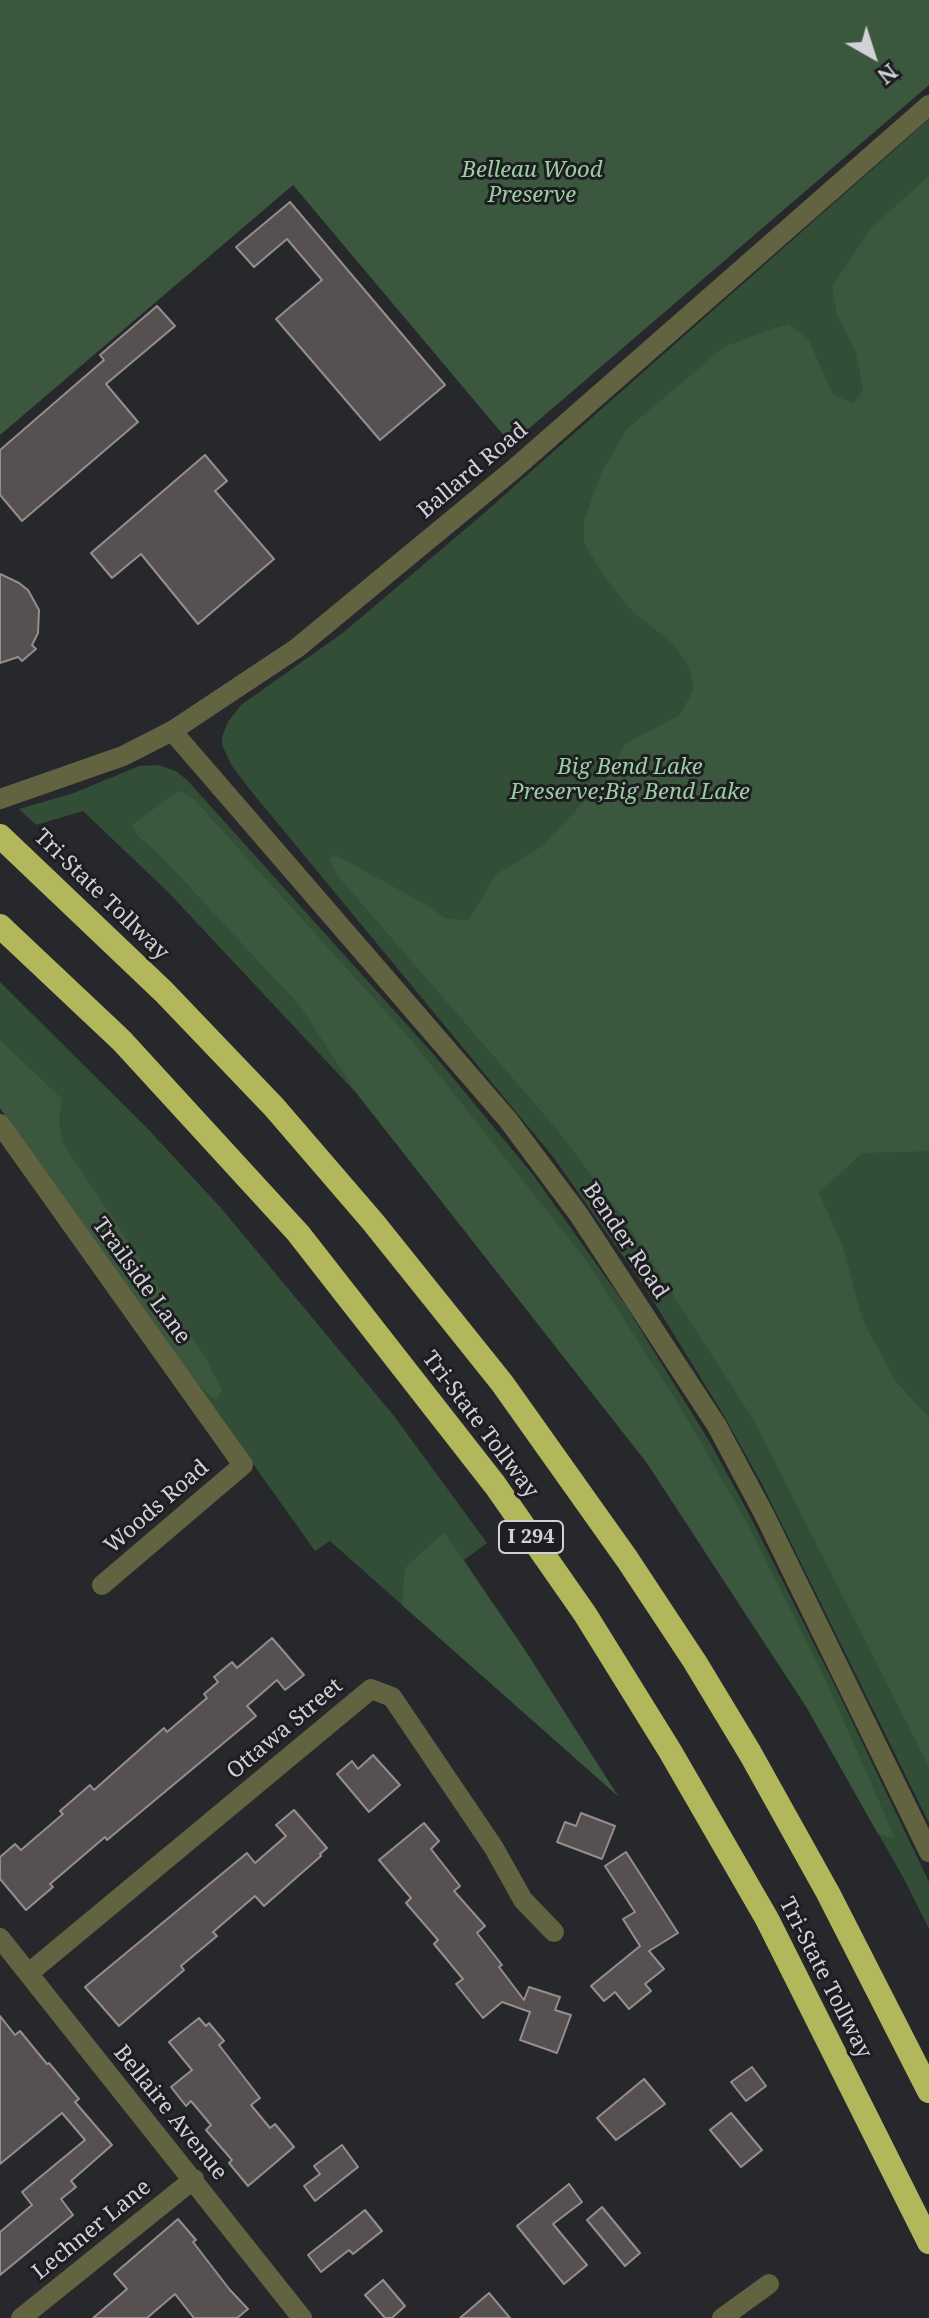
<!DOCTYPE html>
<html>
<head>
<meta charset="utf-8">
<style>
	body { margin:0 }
	#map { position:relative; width:929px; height:2318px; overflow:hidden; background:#27282c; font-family:"Noto Serif",serif }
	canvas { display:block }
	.north { position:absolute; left:833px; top:16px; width:80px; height:80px; -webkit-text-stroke:6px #1e1e22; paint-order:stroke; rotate:141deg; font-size:22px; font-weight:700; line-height:32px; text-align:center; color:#d1d2d5 }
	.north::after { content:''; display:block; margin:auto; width:28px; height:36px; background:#d1d2d5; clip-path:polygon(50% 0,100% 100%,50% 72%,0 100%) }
</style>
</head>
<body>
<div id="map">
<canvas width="929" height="2318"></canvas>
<div class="north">N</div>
</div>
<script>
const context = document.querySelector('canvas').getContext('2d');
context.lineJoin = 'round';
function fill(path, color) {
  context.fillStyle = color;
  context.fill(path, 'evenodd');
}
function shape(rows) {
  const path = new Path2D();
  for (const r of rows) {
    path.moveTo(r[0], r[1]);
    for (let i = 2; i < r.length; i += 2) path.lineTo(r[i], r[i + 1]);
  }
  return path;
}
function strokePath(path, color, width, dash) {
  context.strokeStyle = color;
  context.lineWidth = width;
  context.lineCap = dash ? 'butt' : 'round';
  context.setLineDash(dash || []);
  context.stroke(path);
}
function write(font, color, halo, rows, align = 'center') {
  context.font = font + ' "Noto Serif",serif';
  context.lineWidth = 6;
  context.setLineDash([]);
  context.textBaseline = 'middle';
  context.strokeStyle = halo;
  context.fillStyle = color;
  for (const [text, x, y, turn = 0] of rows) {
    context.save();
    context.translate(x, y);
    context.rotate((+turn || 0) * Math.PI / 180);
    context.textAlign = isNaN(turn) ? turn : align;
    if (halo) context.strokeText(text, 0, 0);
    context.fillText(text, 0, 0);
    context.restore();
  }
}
const green = shape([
	[929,119,929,1823,763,1486,723,1414,644,1286,554,1158,251,791,232,766,222,745,222,737,228,722,241,705,344,632,483,514],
	[158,765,176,771,188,781,435,1056,534,1176,626,1306,711,1444,749,1514,837,1690,929,1882,929,1929,903,1877,807,1708,647,1463,358,1095,169,893,83,811,36,825,19,809,74,793,139,766],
	[0,982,147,1128,221,1208,394,1416,487,1543,464,1560,618,1796,330,1541,315,1551,0,1108]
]);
const forest = shape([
	[0,0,929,0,929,85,511,444,293,185,0,435],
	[929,176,929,1151,862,1153,819,1193,842,1244,863,1321,896,1382,929,1417,929,1767,755,1422,622,1216,555,1127,337,875,329,859,335,855,427,905,446,919,469,920,495,875,541,847,608,777,625,744,680,715,694,689,689,666,672,643,633,612,604,576,584,543,584,520,602,472,626,430,724,347,768,330,788,324,809,340,832,394,853,404,863,390,856,352,837,315,832,287,871,228],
	[178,791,192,797,412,1041,585,1259,676,1400,745,1519,827,1683,895,1838,878,1834,807,1708,647,1463,358,1095,301,1007,159,854,138,836,132,825],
	[0,1040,62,1099,59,1120,62,1142,205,1357,222,1390,215,1400,192,1379,0,1108],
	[444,1532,525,1650,618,1796,402,1605,405,1568]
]);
const building = shape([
	[290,202,445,385,380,440,276,319,322,280,287,239,254,267,236,247,290,202],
	[157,306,175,326,106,384,138,422,22,521,0,495,0,450,104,360,100,355,157,306],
	[205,455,227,481,215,491,274,559,198,624,141,554,112,578,91,553,205,455],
	[0,574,19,583,28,590,39,610,38,633,32,645,36,649,22,661,18,657,0,663,0,574],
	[272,1638,304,1675,285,1690,277,1680,247,1706,256,1716,107,1840,105,1837,50,1884,53,1887,26,1910,0,1879,0,1857,15,1844,21,1850,63,1814,60,1811,90,1785,94,1790,164,1728,167,1732,207,1698,204,1694,218,1682,214,1677,232,1662,237,1668,272,1638],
	[373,1755,400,1785,369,1812,337,1774,352,1761,358,1769,373,1755],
	[294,1810,327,1848,320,1854,321,1856,264,1906,255,1896,213,1932,217,1936,181,1966,184,1970,119,2026,85,1987,247,1853,255,1863,286,1836,276,1825,294,1810],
	[581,1813,615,1826,602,1859,557,1842,565,1822,576,1826,581,1813],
	[424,1823,439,1841,431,1849,460,1886,454,1891,485,1926,477,1933,502,1965,499,1967,524,2000,529,1987,560,1997,555,2010,571,2015,557,2053,520,2040,530,2012,502,2002,483,2018,456,1984,463,1979,434,1944,438,1940,406,1903,411,1898,379,1860,424,1823],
	[626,1852,678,1933,649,1951,664,1969,645,1984,651,1991,629,2009,615,1992,604,2001,591,1986,640,1946,623,1919,635,1912,605,1866,626,1852],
	[0,2016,15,2035,20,2031,47,2064,49,2063,79,2099,75,2102,112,2145,71,2181,76,2187,61,2199,73,2215,0,2275,0,2232,32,2205,22,2192,85,2140,62,2113,0,2164,0,2016],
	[199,2018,206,2026,209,2023,224,2041,219,2045,260,2098,251,2105,270,2128,275,2124,294,2147,248,2186,229,2163,232,2160,206,2130,211,2125,191,2101,186,2106,171,2087,192,2070,169,2042,199,2018],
	[752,2067,766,2086,746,2101,731,2082,752,2067],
	[644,2079,665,2104,616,2140,597,2118,644,2079],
	[731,2113,762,2150,741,2167,710,2130,731,2113],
	[342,2145,358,2167,315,2201,304,2186,320,2174,314,2166,342,2145],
	[569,2184,582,2202,553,2224,587,2265,564,2284,517,2226,569,2184],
	[602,2207,640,2253,625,2266,587,2220,602,2207],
	[365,2210,382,2231,353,2254,349,2250,321,2272,308,2255,365,2210],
	[178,2219,196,2240,193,2242,230,2290,248,2309,237,2318,194,2318,175,2294,147,2318,93,2318,127,2289,114,2274,178,2219],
	[383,2280,405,2306,392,2318,385,2318,365,2295,383,2280],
	[489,2293,510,2318,460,2318,489,2293]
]);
const minor = shape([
	[172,731,508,1120,579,1215,717,1426,765,1516,929,1852],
	[0,799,123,756,172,731,297,648,514,469,929,105],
	[0,1124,243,1465,102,1585],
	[0,1938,302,2318],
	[29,1973,371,1689,392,1697,494,1848,523,1900,554,1932],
	[21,2318,194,2179],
	[722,2318,769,2284]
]);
const highway = shape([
	[0,836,164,992,274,1107,373,1222,502,1383,627,1559,695,1662,750,1753,828,1893,929,2091],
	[0,926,122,1041,298,1233,495,1485,585,1614,670,1751,767,1919,929,2242]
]);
const shields = [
	[531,1537,64]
];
const shieldNames = [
	["I 294",531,1537]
];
const parkNames = [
	["Belleau Wood",532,171],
	["Preserve",532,196],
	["Big Bend Lake",630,768],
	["Preserve;Big Bend Lake",630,793]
];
const streetNames = [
	["Ballard Road",473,471,-40],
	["Tri-State Tollway",101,895,44],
	["Bender Road",625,1241,56],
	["Trailside Lane",141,1281,54],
	["Tri-State Tollway",480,1425,53],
	["Woods Road",157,1507,-41],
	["Ottawa Street",285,1729,-40],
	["Tri-State Tollway",825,1978,63],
	["Bellaire Avenue",170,2113,51],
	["Lechner Lane",92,2230,-39]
];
fill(green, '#334e36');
fill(forest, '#3b583e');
fill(building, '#565050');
strokePath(building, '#958e8e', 2);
strokePath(minor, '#626441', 20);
strokePath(highway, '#b2b75b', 24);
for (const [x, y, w] of shields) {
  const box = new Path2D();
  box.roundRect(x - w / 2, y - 16, w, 32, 6);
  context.fillStyle = '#1e1e22';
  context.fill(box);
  strokePath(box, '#d1d2d5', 2);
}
write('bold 20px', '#d1d2d5', null, shieldNames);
write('italic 22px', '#99ce9f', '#1e1e22', parkNames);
write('22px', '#d1d2d5', '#1e1e22', streetNames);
</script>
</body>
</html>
